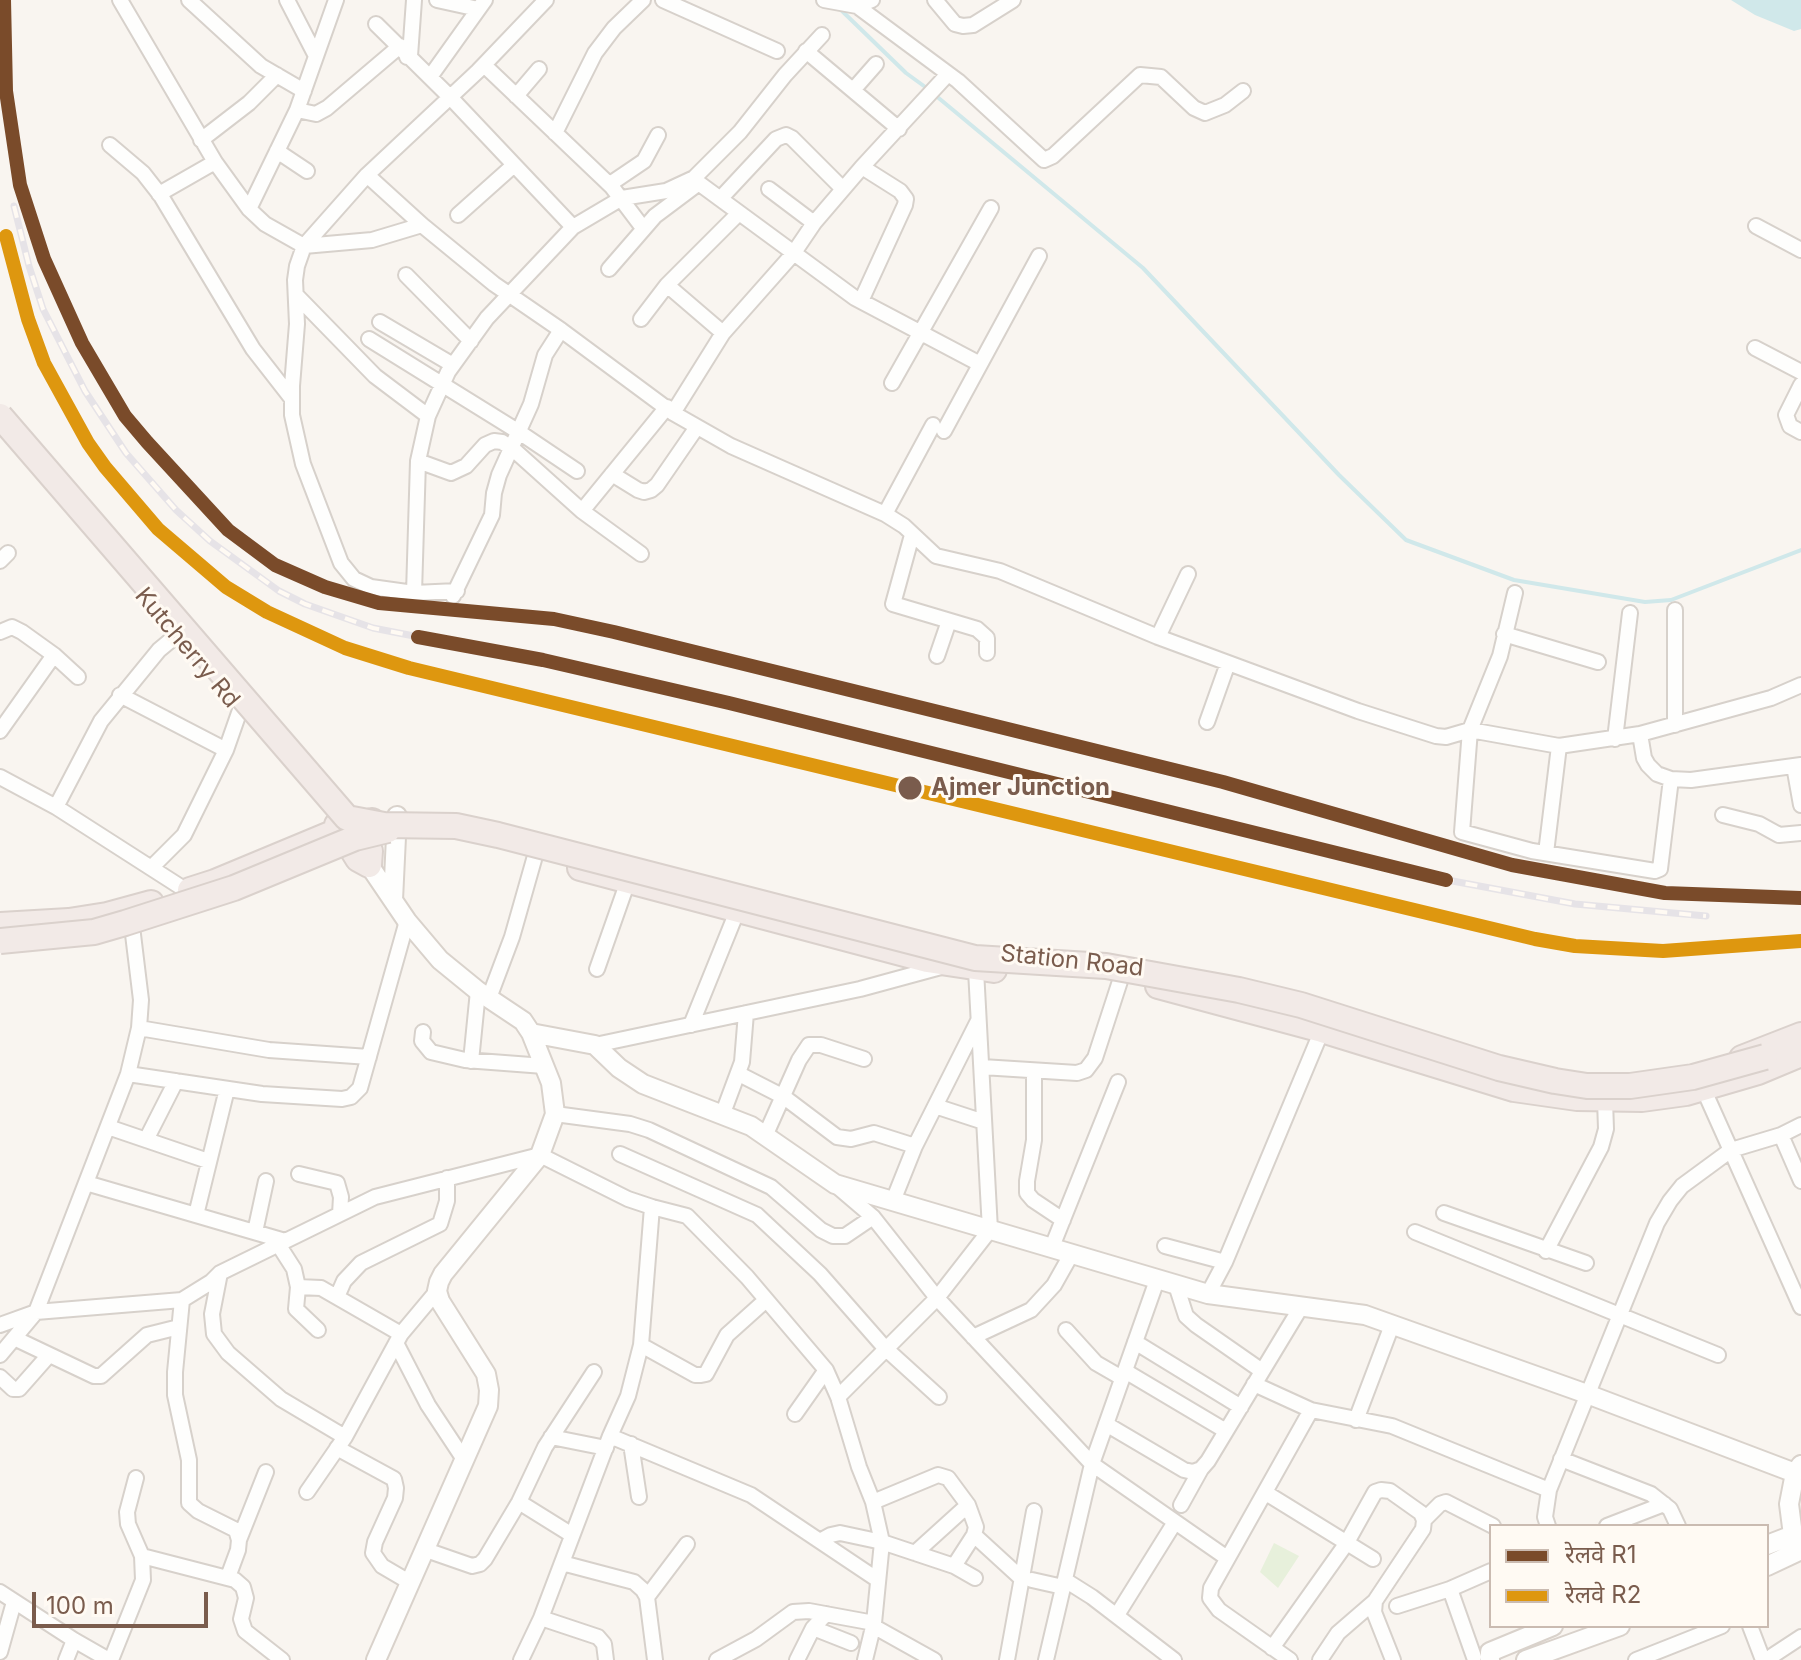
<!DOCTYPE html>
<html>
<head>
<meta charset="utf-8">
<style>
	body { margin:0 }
	#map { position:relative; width:1801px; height:1660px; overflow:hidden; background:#f9f5f0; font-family:Inter,"Noto Sans Devanagari",sans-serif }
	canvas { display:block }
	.legend { position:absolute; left:1489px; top:1524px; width:280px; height:104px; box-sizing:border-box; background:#fffaf3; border:2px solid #cabbb1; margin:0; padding:10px 14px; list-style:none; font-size:24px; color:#7a5c4d }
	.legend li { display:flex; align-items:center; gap:16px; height:40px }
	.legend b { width:40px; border:2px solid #cabbb1 }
	.scale { position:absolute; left:32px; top:1592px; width:176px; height:36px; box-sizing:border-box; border:4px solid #7a5c4d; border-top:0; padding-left:10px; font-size:24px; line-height:28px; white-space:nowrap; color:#7a5c4d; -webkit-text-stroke:6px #fffaf3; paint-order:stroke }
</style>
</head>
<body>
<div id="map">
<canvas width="1801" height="1660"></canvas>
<ul class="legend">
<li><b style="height:10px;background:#7a4b2a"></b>रेलवे R1</li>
<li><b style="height:10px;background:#de970f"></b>रेलवे R2</li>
</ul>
<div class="scale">100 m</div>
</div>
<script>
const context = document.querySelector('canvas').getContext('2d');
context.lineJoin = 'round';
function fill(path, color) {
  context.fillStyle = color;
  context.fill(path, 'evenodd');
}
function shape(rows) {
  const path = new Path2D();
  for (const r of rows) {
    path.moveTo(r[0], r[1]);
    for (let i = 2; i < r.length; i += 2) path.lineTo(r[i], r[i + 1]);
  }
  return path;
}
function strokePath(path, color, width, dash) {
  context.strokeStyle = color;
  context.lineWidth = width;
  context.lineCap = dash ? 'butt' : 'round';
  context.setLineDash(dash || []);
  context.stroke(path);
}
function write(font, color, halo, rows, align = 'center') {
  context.font = font + ' Inter,sans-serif';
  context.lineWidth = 6;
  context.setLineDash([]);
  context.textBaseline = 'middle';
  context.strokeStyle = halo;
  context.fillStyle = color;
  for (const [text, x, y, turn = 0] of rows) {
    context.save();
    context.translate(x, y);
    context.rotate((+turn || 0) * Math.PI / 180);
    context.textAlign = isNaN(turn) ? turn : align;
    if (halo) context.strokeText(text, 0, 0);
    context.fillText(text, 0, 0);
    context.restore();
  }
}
const green = shape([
	[1274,1543,1299,1556,1278,1588,1260,1572]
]);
const water = shape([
	[1731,0,1801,0,1801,29,1794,31,1755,15]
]);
const stream = shape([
	[840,9,906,73,928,89],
	[935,95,1143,268,1339,475,1406,540,1514,580,1645,602,1671,600,1801,550]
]);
const street = shape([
	[120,0,215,162,249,209,265,224,304,246,372,240,422,225],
	[189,0,261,66,304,91],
	[287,0,316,56],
	[437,0,478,9],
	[663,0,777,51],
	[824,0,857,6,872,0],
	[935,0,955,24,963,26,973,25,1013,0],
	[857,6,958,81,1044,160,1053,156,1140,75,1161,77,1194,108,1205,113,1225,105,1243,91],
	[376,24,450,97,573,227],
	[806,51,899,129],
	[407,57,410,56,414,0],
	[484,65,612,187,643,228],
	[430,77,485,0],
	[854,89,876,64],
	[516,96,539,69],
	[297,110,316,114,327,108,400,46],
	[555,133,595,53,614,28,643,0],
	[201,140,249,103,277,75],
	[110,145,143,173,161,196,253,349,292,399],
	[277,151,307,171],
	[367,175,422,225,494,284,561,330,673,413,731,446,885,514,904,526,936,556,1000,571,1158,637,1358,711,1436,736,1446,737,1470,730,1559,746,1640,734,1771,698,1801,685],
	[610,184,644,161,658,135],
	[700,184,855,298,980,364],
	[769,189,814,223],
	[159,194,215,162],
	[720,199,776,139,786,135,792,138,843,189],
	[249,209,297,110,336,0],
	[458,215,514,165],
	[1756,226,1801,250],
	[609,269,655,216,699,183],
	[406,275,471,341],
	[296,295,375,376,428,416],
	[861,301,905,205,906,199,900,191,862,167],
	[641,319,667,285],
	[380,322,453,365],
	[723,333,667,285,739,213],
	[369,339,519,432,577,471],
	[1755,348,1801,372],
	[892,383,991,208],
	[1801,385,1786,415,1790,426,1801,432],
	[673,413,723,333,793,254,814,223,862,167,948,74],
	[944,431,1039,256],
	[418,461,451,473,466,466,485,445,494,441,502,442,513,449,582,511,641,554],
	[612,474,638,490,644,492,651,490,657,485,697,427],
	[582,511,667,407],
	[885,514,933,425],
	[912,535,893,604,977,629,987,638,987,653],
	[0,561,8,553],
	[457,591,414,593,371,587,354,579,341,563,303,464,292,415,292,386,297,324,295,280,297,266,304,246,367,175,478,71,546,0],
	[414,593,418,461,428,416,448,372,487,318,573,227,622,198,666,191,694,178,740,132,785,75,822,35],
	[1515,593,1500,656,1470,730,1462,832,1532,851,1655,871,1660,869,1671,779],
	[453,596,492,515,494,493,499,475,531,404,545,355,561,330],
	[0,632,12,627,22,632,54,655,78,677],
	[1504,634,1598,662],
	[1158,637,1188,574],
	[937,656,949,621],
	[120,695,226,750],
	[1207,722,1228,663],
	[1675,725,1675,610],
	[0,731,54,655],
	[1640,734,1644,758,1648,765,1657,774,1671,779,1691,780,1801,765],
	[1615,739,1630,613],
	[1794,766,1801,805],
	[0,777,56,807,187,891],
	[56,807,101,721,159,650,177,635],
	[1723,815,1759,824,1779,835,1801,833],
	[1546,853,1559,746],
	[152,867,184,835,226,750,240,710],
	[597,969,628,881],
	[489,998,512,937,535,856],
	[691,1025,738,909],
	[139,1028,269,1050,369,1057],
	[423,1032,422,1041,431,1052,465,1060,544,1066],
	[595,1045,860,989,941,967],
	[471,1061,478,991],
	[982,1067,1077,1073,1086,1070,1095,1058,1121,978],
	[1034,1071,1034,1140,1027,1181,1027,1193,1033,1200,1063,1220],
	[128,1074,262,1094,342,1099,351,1097,360,1088,407,921],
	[739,1074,784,1097,837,1137,851,1139,874,1133,915,1146],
	[1707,1097,1801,1307],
	[935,1106,984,1122],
	[723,1113,742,1062,746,1013],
	[555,1114,630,1124,649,1130,771,1187,821,1230,833,1236,845,1236,873,1217],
	[108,1127,208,1161],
	[766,1134,799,1060,809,1045,821,1045,864,1059],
	[1781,1135,1801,1181],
	[146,1140,176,1081],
	[620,1154,757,1215,820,1274,885,1348,939,1397],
	[299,1174,337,1183,341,1197,340,1214],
	[86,1183,285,1241],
	[839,1188,873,1217,937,1298,1092,1464,1227,1558],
	[893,1201,915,1146,978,1021],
	[652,1207,687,1216,747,1277,826,1370,838,1397,859,1467,873,1502,882,1542,874,1623,865,1660],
	[1444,1213,1586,1263],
	[196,1215,227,1089],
	[255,1232,266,1181],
	[1415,1232,1718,1355],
	[278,1244,294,1269,298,1287,296,1309,318,1330],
	[1165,1246,1225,1262],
	[1052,1247,1118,1082],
	[1546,1251,1601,1147,1606,1129,1605,1100],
	[220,1273,212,1314,214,1334,228,1353,281,1399,345,1437],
	[1176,1285,1186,1316,1196,1325,1262,1371],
	[298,1287,321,1288,401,1334],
	[1208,1294,1225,1262,1322,1030],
	[337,1297,344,1281,361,1263,440,1224,447,1201,447,1178],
	[182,1300,175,1372,175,1395,189,1460,189,1503,198,1511,236,1530,239,1540,238,1550,228,1577],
	[0,1325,36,1312,128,1074,139,1028,141,1000,131,918],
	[1066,1330,1096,1363,1122,1378],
	[973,1337,1031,1310,1054,1285,1072,1253],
	[14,1338,94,1376,101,1376,147,1335,179,1327],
	[1135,1342,1241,1407],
	[396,1343,428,1405,465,1461],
	[641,1345,695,1375,701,1375,706,1374,727,1335,766,1300],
	[0,1355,36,1312,182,1300,211,1282,220,1273,375,1197,540,1155,628,1199,652,1207,641,1345,628,1396,610,1436,541,1618,521,1660],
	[1125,1371,1226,1431],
	[0,1377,13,1389,19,1389,49,1355],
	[1254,1384,1311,1410,1392,1426,1549,1490],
	[838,1397,937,1298,990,1230,976,970],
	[795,1414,826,1370],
	[1356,1420,1392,1325],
	[1106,1424,1184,1470,1193,1472,1201,1469,1208,1461,1301,1307],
	[610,1436,751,1495,878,1580],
	[551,1437,606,1448],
	[631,1444,639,1497],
	[337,1448,394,1479,396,1488,395,1498,375,1542,373,1553,382,1566,411,1583],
	[1561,1459,1651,1494,1670,1509,1678,1526],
	[307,1492,345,1437,401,1334,437,1291],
	[1266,1493,1373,1559],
	[519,1502,572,1535],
	[873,1502,938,1475,948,1478,968,1505,976,1527,974,1535,954,1566],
	[1181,1505,1201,1469],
	[1424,1520,1440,1504,1446,1502,1493,1526],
	[1548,1526,1545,1517,1549,1490,1657,1223,1670,1201,1682,1186,1731,1150,1781,1135,1801,1125],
	[1607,1526,1664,1504],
	[974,1535,1021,1578],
	[239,1540,266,1472],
	[820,1541,831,1535,840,1533,882,1542,954,1566,975,1578],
	[426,1550,472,1566,480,1564,485,1559,519,1502,545,1447,594,1372],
	[915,1553,968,1505],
	[142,1556,235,1580,243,1587,246,1598,241,1619,245,1631,282,1660],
	[562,1563,634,1582,643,1590,647,1597,655,1660],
	[1032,1580,1063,1587],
	[1065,1580,1092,1597,1174,1660],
	[0,1592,74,1640,109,1660],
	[647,1597,687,1544],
	[1397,1606,1450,1589],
	[1117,1615,1175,1522],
	[541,1618,598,1637,604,1644,606,1660],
	[873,1626,934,1660],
	[1750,1626,1763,1660],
	[813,1628,851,1643],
	[1272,1648,1346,1544,1375,1492,1381,1490,1390,1491,1421,1513,1424,1520,1423,1529,1375,1601,1374,1612,1393,1660],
	[0,1652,14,1602],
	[1772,1656,1801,1637],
	[1474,1657,1450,1589,1491,1571],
	[66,1660,74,1640],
	[111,1660,143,1580,142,1556,128,1524,127,1512,136,1478],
	[717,1660,756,1639,793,1612,809,1611,874,1623],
	[797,1660,813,1628,826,1614],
	[1007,1660,1034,1511],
	[1046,1660,1092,1464,1157,1280],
	[1290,1660,1219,1610,1210,1598,1211,1588,1311,1410],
	[1320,1660,1338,1633,1375,1601],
	[1636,1660,1722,1626]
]);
const secondary = shape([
	[369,865,407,921,440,960,478,991,523,1021,531,1033,551,1083,555,1114,540,1155,443,1274,439,1282,437,1291,440,1301,486,1374,489,1390,488,1406,376,1660],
	[393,900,397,816],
	[531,1033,595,1045,619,1068,643,1084,751,1126,835,1184,1208,1294,1365,1315,1587,1394,1795,1473],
	[1801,1465,1795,1473,1789,1504,1793,1535,1801,1551],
	[1767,1545,1793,1535],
	[1767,1566,1801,1550],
	[1490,1660,1490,1652,1553,1626],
	[1526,1660,1620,1626]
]);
const highway = shape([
	[337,825,358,859,369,865,370,851,350,820],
	[580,868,927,960,994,970],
	[190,890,215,882,340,830,372,821],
	[0,925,69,921,107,915,151,903],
	[1158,986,1322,1030,1514,1089,1577,1098,1642,1099,1686,1093,1758,1072,1801,1054],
	[1742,1058,1801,1035]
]);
const rail = shape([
	[10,130,20,185,44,259,82,343,125,416,199,501,228,530,275,565,295,575,354,597,379,603,554,619,614,632,1223,782,1512,865,1665,893,1801,898],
	[14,206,29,266,43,309,85,391,126,453,176,510,210,541,279,591,305,604,373,628,593,671,1426,876,1575,904,1706,916],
	[7,239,28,319,44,363,88,443,105,467,158,529,226,587,267,612,345,648,409,668,720,741,1492,930,1575,946,1663,951]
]);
const highwayBridge = shape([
	[0,416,347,818,384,825,456,826,498,835,975,958,1106,966,1239,990,1301,1005,1499,1068,1555,1081,1587,1086,1630,1086,1693,1077,1765,1057],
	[0,941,94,932,125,923,234,888,355,838,388,830]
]);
const rail1 = shape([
	[4,0,6,91,20,185,44,259,82,343,125,416,147,442,228,530,275,565,325,587,379,603,554,619,614,632,1223,782,1512,865,1665,893,1801,898],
	[418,637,543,660,729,703,1446,880]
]);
const rail2 = shape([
	[6,236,28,319,44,363,88,443,105,467,158,529,226,587,267,612,345,648,409,668,1535,939,1575,946,1663,951,1801,941]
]);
const markers = [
	[910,788,13,"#7a5c4d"]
];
const streetNames = [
	["Kutcherry Rd",187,648,50],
	["Station Road",1072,961,6]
];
const stopNames = [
	["Ajmer Junction",931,788]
];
fill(green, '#e7f0db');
fill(water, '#d0e8ea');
strokePath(stream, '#d0e8ea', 4);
strokePath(street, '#d7d1cb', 18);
strokePath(secondary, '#d9d2cb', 22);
strokePath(highway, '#dad1cc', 28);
strokePath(street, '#fefefd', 14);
strokePath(secondary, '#fefefd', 18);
strokePath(highway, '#f2eae7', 24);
strokePath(rail, '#e6e3e7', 7);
strokePath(rail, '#fffaf3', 4, [12]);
strokePath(highwayBridge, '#dad1cc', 28, []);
strokePath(highwayBridge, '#f2eae7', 24);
strokePath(rail1, '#7a4b2a', 14);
strokePath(rail2, '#de970f', 14);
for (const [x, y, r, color] of markers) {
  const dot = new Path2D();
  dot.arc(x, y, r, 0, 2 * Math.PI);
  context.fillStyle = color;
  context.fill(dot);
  strokePath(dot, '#fffaf3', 3);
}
write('24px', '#7a5c4d', '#fffaf3', streetNames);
write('bold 24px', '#7a5c4d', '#fffaf3', stopNames, 'left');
</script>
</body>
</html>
